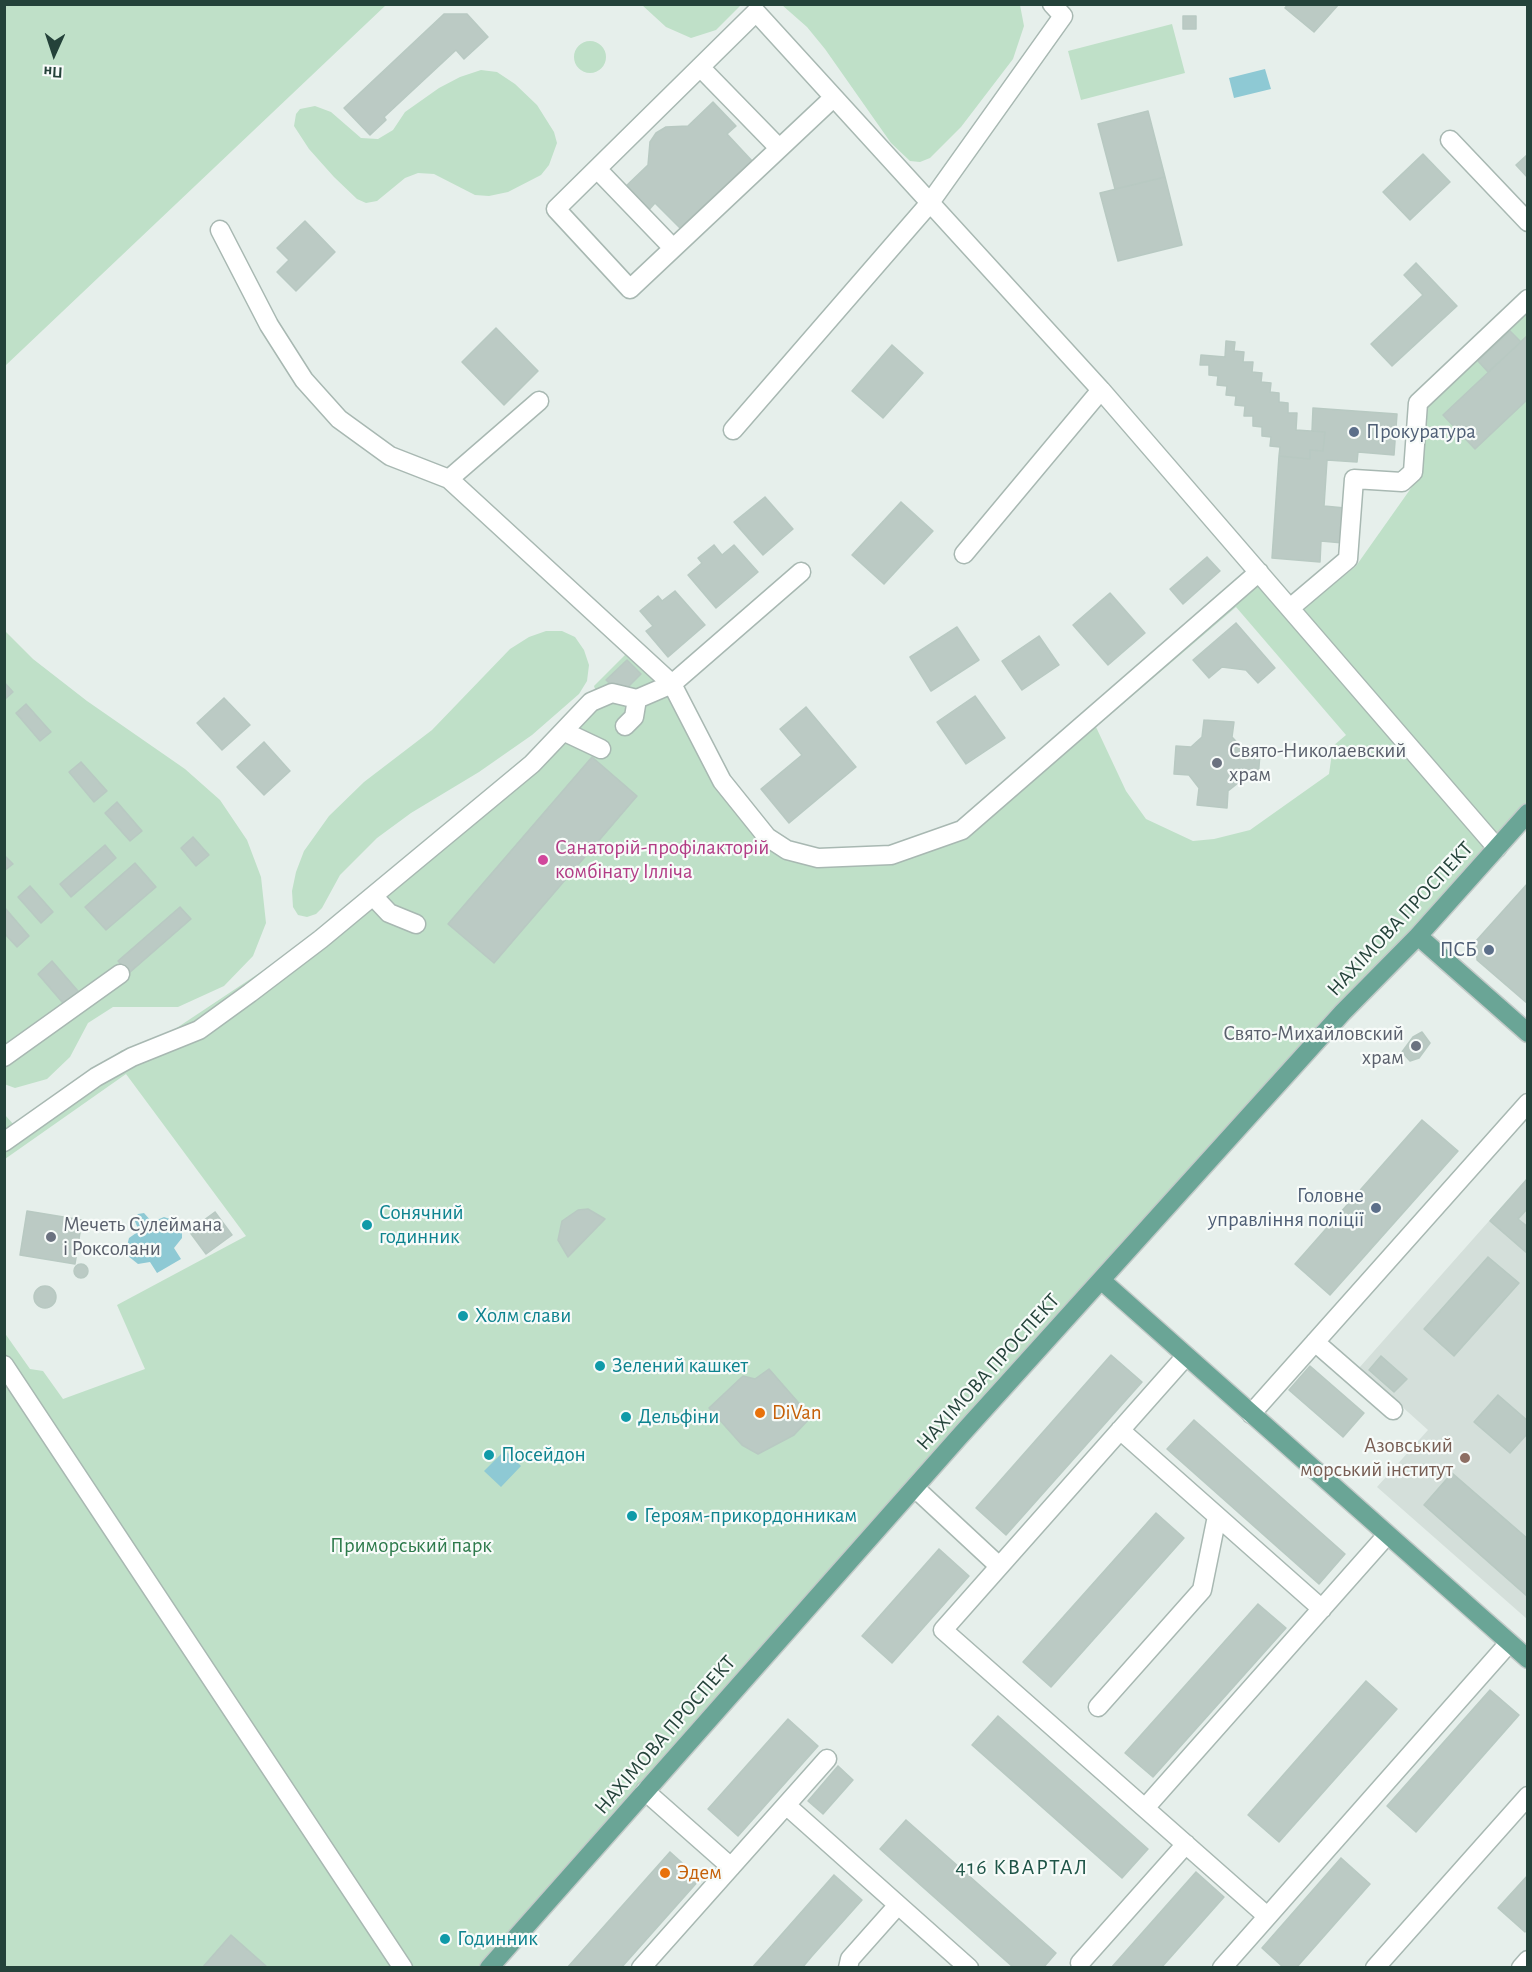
<!DOCTYPE html>
<html>
<head>
<meta charset="utf-8">
<style>
	body { margin:0 }
	#map { position:relative; width:1532px; height:1972px; overflow:hidden; background:#e6efeb; font-family:"Alegreya Sans",sans-serif }
	canvas { display:block }
	.frame { position:absolute; inset:0; border:6px solid #24423a; pointer-events:none }
	.north { position:absolute; left:24px; top:24px; width:60px; height:60px; -webkit-text-stroke:4px #f7fbf9; paint-order:stroke; rotate:183deg; font-size:16px; font-weight:700; line-height:24px; text-align:center; color:#24423a }
	.north::after { content:''; display:block; margin:auto; width:21px; height:27px; background:#24423a; clip-path:polygon(50% 0,100% 100%,50% 72%,0 100%) }
</style>
</head>
<body>
<div id="map">
<canvas width="1532" height="1972"></canvas>
<div class="frame"></div>
<div class="north">Пн</div>
</div>
<script>
const context = document.querySelector('canvas').getContext('2d');
context.lineJoin = 'round';
function fill(path, color) {
  context.fillStyle = color;
  context.fill(path, 'evenodd');
}
function shape(rows) {
  const path = new Path2D();
  for (const r of rows) {
    if (r.length === 3) {
      path.moveTo(r[0] + r[2], r[1]);
      path.arc(r[0], r[1], r[2], 0, 2 * Math.PI);
      continue;
    }
    path.moveTo(r[0], r[1]);
    for (let i = 2; i < r.length; i += 2) path.lineTo(r[i], r[i + 1]);
  }
  return path;
}
function strokePath(path, color, width, dash) {
  context.strokeStyle = color;
  context.lineWidth = width;
  context.lineCap = dash ? 'butt' : 'round';
  context.setLineDash(dash || []);
  context.stroke(path);
}
function write(font, color, halo, rows, align = 'center') {
  context.font = font + ' "Alegreya Sans",sans-serif';
  context.lineWidth = 4.5;
  context.setLineDash([]);
  context.textBaseline = 'middle';
  context.strokeStyle = halo;
  context.fillStyle = color;
  for (const [text, x, y, turn = 0] of rows) {
    context.save();
    context.translate(x, y);
    context.rotate((+turn || 0) * Math.PI / 180);
    context.textAlign = isNaN(turn) ? turn : align;
    if (halo) context.strokeText(text, 0, 0);
    context.fillText(text, 0, 0);
    context.restore();
  }
}
const built = shape([
	[1527,1178,1527,1619,1377,1487,1428,1430,1359,1368]
]);
const green = shape([
	[5,4,386,4,386,5,5,366],
	[642,5,741,5,716,30,691,38,666,27],
	[782,5,1020,5,1024,26,1013,59,961,127,930,158,920,162,910,161,891,143,825,49,807,27],
	[1172,24,1185,73,1081,100,1068,51],
	[590,57,16],
	[481,70,497,72,515,84,537,105,554,132,557,143,549,165,541,175,508,192,489,196,475,195,434,174,418,173,405,178,377,201,366,203,357,199,334,177,309,149,294,126,296,114,300,109,315,106,331,112,361,138,378,139,393,130,405,112,439,88,460,77],
	[1527,313,1527,803,489,1967,5,1967,4,1332,30,1369,43,1371,63,1399,145,1369,117,1305,246,1236,126,1074,5,1159,5,1115,15,1126,122,1050,145,1049,315,936,597,695,594,686,628,652,669,687,718,782,790,843,820,849,890,846,958,823,1253,565,1265,565,1303,609,1356,566,1421,474,1426,408],
	[1236,607,1346,735,1333,746,1329,774,1250,830,1214,839,1193,841,1146,819,1126,791,1096,727],
	[4,630,33,659,87,701,185,769,220,800,247,840,261,877,266,923,253,956,224,986,178,1007,113,1007,88,1023,70,1057,47,1079,15,1088,4,1084],
	[546,631,562,631,575,637,584,650,589,665,587,681,579,694,532,735,479,772,411,813,377,838,340,875,322,908,316,914,307,917,298,915,293,907,292,891,296,872,304,851,329,816,364,782,432,730,510,649,529,637]
]);
const water = shape([
	[1265,69,1271,89,1234,98,1229,78],
	[144,1213,152,1222,164,1217,176,1221,182,1231,182,1238,174,1248,181,1259,157,1273,150,1262,138,1264,128,1256,126,1250,129,1238,139,1231,134,1219,138,1214],
	[505,1450,521,1466,501,1487,484,1471]
]);
const building = shape([
	[1288,4,1339,4,1314,32,1285,8,1288,4],
	[444,14,467,14,488,37,464,59,456,50,384,117,386,120,370,135,344,108,444,14],
	[1183,16,1196,16,1196,29,1183,29,1183,16],
	[713,102,736,126,727,134,754,163,683,231,655,203,647,212,624,188,648,165,650,142,656,133,666,127,688,126,713,102],
	[1148,111,1165,177,1115,189,1098,124,1148,111],
	[1423,154,1450,182,1410,220,1383,192,1423,154],
	[1528,154,1528,178,1516,165,1528,154],
	[1165,177,1182,245,1118,261,1100,193,1165,177],
	[305,221,335,252,296,291,277,272,289,260,277,248,305,221],
	[1416,263,1457,306,1392,366,1371,344,1423,295,1404,275,1416,263],
	[496,328,538,371,504,405,462,362,496,328],
	[1510,331,1521,342,1488,372,1478,361,1510,331],
	[1528,335,1528,399,1475,449,1443,415,1528,335],
	[1226,341,1235,342,1234,351,1244,352,1243,362,1253,362,1252,372,1262,373,1261,382,1271,383,1270,392,1279,393,1279,402,1288,403,1288,413,1297,413,1296,430,1325,432,1323,451,1310,450,1310,459,1279,456,1280,447,1270,446,1271,437,1262,436,1262,427,1253,426,1253,416,1244,416,1245,406,1235,405,1236,396,1226,395,1227,386,1217,385,1218,376,1209,375,1209,365,1200,365,1201,355,1225,357,1226,341],
	[892,345,923,373,883,418,852,391,892,345],
	[1313,408,1397,414,1394,455,1358,452,1357,462,1327,460,1324,506,1345,508,1343,543,1321,541,1320,562,1272,558,1279,456,1310,459,1310,450,1323,451,1325,432,1312,431,1313,408],
	[765,497,793,529,763,555,734,522,765,497],
	[901,502,933,531,884,584,852,555,901,502],
	[714,545,722,555,734,545,758,572,716,608,688,575,702,563,698,558,714,545],
	[1207,557,1220,571,1183,604,1170,589,1207,557],
	[675,591,705,625,668,657,646,631,653,626,640,611,658,596,662,601,675,591],
	[1110,593,1145,633,1108,665,1073,625,1110,593],
	[1236,623,1275,668,1258,683,1246,670,1222,667,1209,678,1193,660,1236,623],
	[957,627,979,660,931,691,910,657,957,627],
	[1039,636,1059,665,1022,690,1002,661,1039,636],
	[627,660,641,674,621,694,606,680,627,660],
	[4,682,13,692,4,700,4,682],
	[975,696,1005,738,966,764,937,722,975,696],
	[224,698,250,725,222,750,197,723,224,698],
	[26,704,51,732,40,741,16,713,26,704],
	[806,707,856,767,789,823,761,789,802,755,780,729,806,707],
	[1204,720,1234,722,1232,737,1245,751,1260,753,1258,780,1243,779,1228,791,1227,808,1197,805,1199,788,1189,775,1174,774,1176,746,1191,747,1202,737,1204,720],
	[264,742,290,771,264,795,237,767,264,742],
	[592,757,637,796,494,963,448,924,592,757],
	[81,762,107,791,94,802,69,772,81,762],
	[117,802,142,831,130,841,105,813,117,802],
	[193,837,209,855,196,866,181,848,193,837],
	[105,845,116,858,71,897,60,884,105,845],
	[4,855,13,864,4,871,4,855],
	[135,863,156,887,106,930,85,907,135,863],
	[1528,883,1528,1004,1477,960,1476,941,1528,883],
	[30,886,53,912,41,923,18,897,30,886],
	[180,907,191,919,129,973,118,961,180,907],
	[5,908,29,936,17,947,4,933,5,908],
	[52,961,84,998,69,1010,38,974,52,961],
	[1422,1032,1430,1043,1419,1058,1410,1061,1402,1052,1413,1037,1422,1032],
	[1422,1120,1458,1151,1330,1295,1295,1264,1422,1120],
	[1528,1178,1528,1208,1518,1219,1528,1227,1528,1254,1490,1221,1528,1178],
	[588,1209,605,1219,568,1257,558,1240,562,1221,578,1210,588,1209],
	[27,1211,82,1220,75,1264,20,1255,27,1211],
	[215,1212,232,1235,206,1254,189,1231,215,1212],
	[1488,1257,1519,1283,1454,1356,1424,1329,1488,1257],
	[81,1271,7],
	[45,1297,11],
	[1111,1355,1142,1382,1006,1535,976,1508,1111,1355],
	[1381,1356,1407,1379,1394,1392,1369,1370,1381,1356],
	[1310,1366,1364,1413,1343,1437,1289,1390,1310,1366],
	[769,1369,811,1417,794,1435,758,1454,742,1445,709,1408,743,1376,755,1379,769,1369],
	[1498,1395,1528,1421,1528,1433,1510,1453,1474,1422,1498,1395],
	[1194,1420,1345,1554,1319,1584,1167,1449,1194,1420],
	[1452,1473,1528,1539,1528,1597,1424,1505,1452,1473],
	[1156,1513,1184,1538,1051,1687,1023,1662,1156,1513],
	[939,1549,969,1576,892,1663,862,1636,939,1549],
	[1258,1604,1286,1628,1153,1777,1125,1753,1258,1604],
	[1366,1681,1397,1709,1279,1842,1248,1815,1366,1681],
	[1490,1690,1519,1715,1416,1832,1387,1806,1490,1690],
	[998,1716,1148,1849,1122,1878,972,1745,998,1716],
	[788,1719,818,1746,738,1836,708,1809,788,1719],
	[838,1766,853,1780,823,1814,808,1801,838,1766],
	[906,1820,1056,1953,1043,1968,1014,1968,880,1849,906,1820],
	[670,1852,700,1879,621,1968,567,1968,670,1852],
	[1341,1858,1370,1884,1296,1968,1284,1968,1262,1948,1341,1858],
	[1196,1872,1224,1897,1161,1968,1111,1968,1196,1872],
	[834,1875,862,1900,812,1956,802,1968,752,1968,834,1875],
	[1528,1875,1528,1930,1525,1932,1498,1908,1528,1875],
	[231,1935,266,1966,265,1968,202,1968,231,1935]
]);
const minor = shape([
	[700,67,779,148],
	[833,98,630,289,556,209,756,12,1101,390,1497,848],
	[1450,140,1528,222],
	[597,169,673,248],
	[220,230,269,325,304,380,339,419,390,456,449,479,672,684,722,781,767,837,787,850,818,858,891,855,962,830,1259,572],
	[733,430,929,204,1063,16,1052,4],
	[449,479,539,401],
	[964,554,1101,390],
	[1290,608,1348,559,1354,479,1402,482,1413,472,1418,403,1528,299],
	[625,726,634,717,637,699],
	[565,732,601,749],
	[373,896,389,913,416,924],
	[4,1057,120,974],
	[4,1142,96,1077,132,1057,199,1030,250,993,321,939,532,764,591,702,612,693,637,699,672,684,801,572],
	[1315,1342,1393,1410],
	[1186,1356,943,1630,1267,1916],
	[4,1365,403,1968],
	[1251,1414,1528,1103],
	[1120,1430,1322,1609],
	[915,1488,999,1566],
	[1098,1707,1202,1590,1217,1516],
	[645,1791,731,1867],
	[786,1805,969,1968],
	[1145,1808,1387,1535],
	[1080,1963,1186,1844],
	[641,1968,827,1759],
	[848,1968,850,1959,898,1905],
	[1222,1968,1509,1643],
	[1375,1968,1528,1796],
	[1521,1968,1528,1960]
]);
const major = shape([
	[1418,936,1528,1033],
	[1101,1280,1528,1659],
	[489,1968,959,1437,1343,1012,1418,936,1528,813]
]);
const markers = [
	[1354,432,6,"#5c6f8a"],
	[1217,763,6,"#6b7280"],
	[543,860,6,"#d1479c"],
	[1489,950,6,"#5c6f8a"],
	[1416,1046,6,"#6b7280"],
	[1376,1208,6,"#5c6f8a"],
	[367,1225,6,"#0f9aa8"],
	[51,1237,6,"#6b7280"],
	[463,1316,6,"#0f9aa8"],
	[600,1366,6,"#0f9aa8"],
	[760,1413,6,"#e8710a"],
	[626,1417,6,"#0f9aa8"],
	[489,1455,6,"#0f9aa8"],
	[1465,1458,6,"#8d6e63"],
	[632,1516,6,"#0f9aa8"],
	[665,1873,6,"#e8710a"],
	[445,1939,6,"#0f9aa8"]
];
const serviceNames = [
	["Прокуратура",1366,432,"left"],
	["ПСБ",1477,950],
	["Головне",1364,1196],
	["управління поліції",1364,1220]
];
const worshipNames = [
	["Свято-Николаевский",1229,751],
	["храм",1229,775],
	["Свято-Михайловский",1404,1034,"right"],
	["храм",1404,1058,"right"],
	["Мечеть Сулеймана",63,1225],
	["і Роксолани",63,1249]
];
const hotelNames = [
	["Санаторій-профілакторій",555,848],
	["комбінату Ілліча",555,872]
];
const streetNames = [
	["НАХІМОВА ПРОСПЕКТ",1400,919,-47],
	["НАХІМОВА ПРОСПЕКТ",988,1372,-48],
	["НАХІМОВА ПРОСПЕКТ",665,1735,-49]
];
const cultureNames = [
	["Сонячний",379,1213],
	["годинник",379,1237],
	["Холм слави",475,1316],
	["Зелений кашкет",612,1366],
	["Дельфіни",638,1417],
	["Посейдон",501,1455],
	["Героям-прикордонникам",644,1516],
	["Годинник",457,1939]
];
const foodNames = [
	["DiVan",772,1413],
	["Эдем",677,1873]
];
const educationNames = [
	["Азовський",1453,1446],
	["морський інститут",1453,1470]
];
const parkNames = [
	["Приморський парк",411,1546]
];
const neighbourhoodNames = [
	["416 КВАРТАЛ",1022,1867]
];
fill(built, '#d4dfda');
fill(green, '#bfe0c8');
fill(water, '#8ec9d4');
fill(building, '#bbcac4');
strokePath(building, '#b8c9c2', 1.5);
strokePath(minor, '#a8b8b2', 21);
strokePath(major, '#c2cac8', 21);
strokePath(minor, '#fff', 18);
strokePath(major, '#6aa596', 18);
for (const [x, y, r, color] of markers) {
  const dot = new Path2D();
  dot.arc(x, y, r, 0, 2 * Math.PI);
  context.fillStyle = color;
  context.fill(dot);
  strokePath(dot, '#f7fbf9', 2);
}
write('21px', '#4e5e75', '#f7fbf9', serviceNames, 'right');
write('21px', '#5b616d', '#f7fbf9', worshipNames, 'left');
write('21px', '#b23c85', '#f7fbf9', hotelNames, 'left');
write('21px', '#24423a', '#f7fbf9', streetNames);
write('21px', '#0d838f', '#f7fbf9', cultureNames, 'left');
write('21px', '#c56008', '#f7fbf9', foodNames, 'left');
write('21px', '#785e54', '#f7fbf9', educationNames, 'right');
write('21px', '#2d7a4b', '#f7fbf9', parkNames);
context.letterSpacing = '1.5px';
write('22px', '#1f5548', '#f7fbf9', neighbourhoodNames);
context.letterSpacing = '0px';
</script>
</body>
</html>
